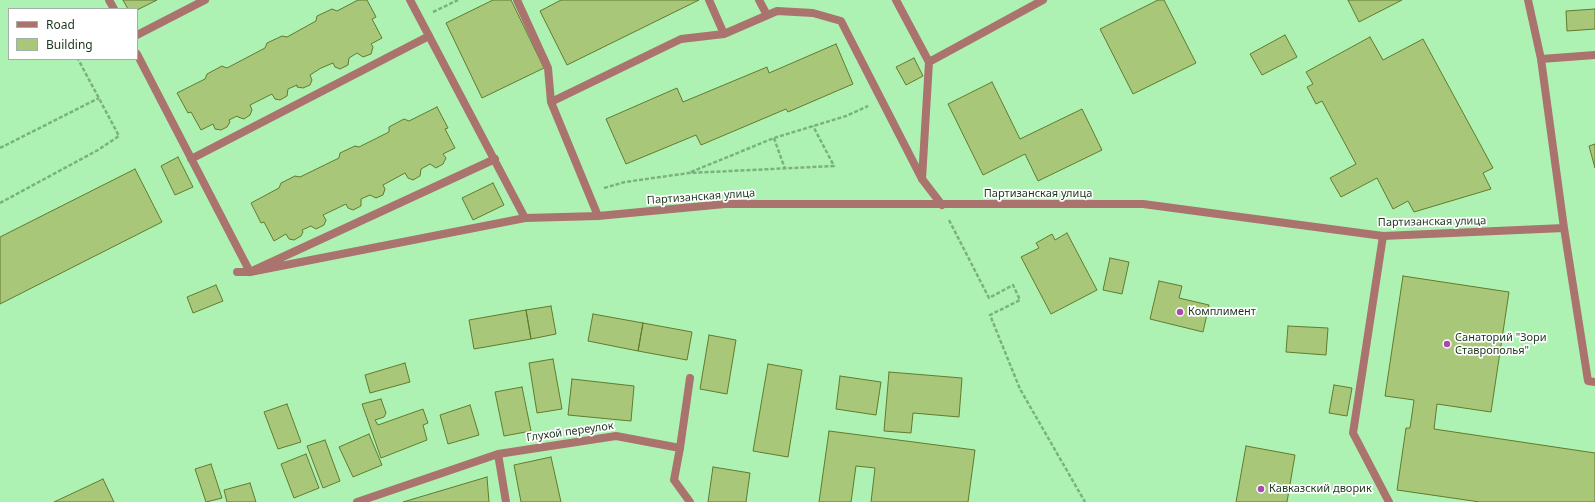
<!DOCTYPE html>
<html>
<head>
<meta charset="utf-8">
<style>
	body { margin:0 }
	#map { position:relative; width:1595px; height:502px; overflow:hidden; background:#aef2b3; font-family:"Noto Sans",sans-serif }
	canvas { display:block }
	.legend { position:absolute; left:8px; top:8px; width:130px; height:52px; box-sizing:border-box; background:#fff; border:1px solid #a4afa5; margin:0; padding:5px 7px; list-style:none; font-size:12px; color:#1b361d }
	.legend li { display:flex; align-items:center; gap:8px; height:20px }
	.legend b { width:20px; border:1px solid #a4afa5 }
</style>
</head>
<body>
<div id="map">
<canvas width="1595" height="502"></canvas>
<ul class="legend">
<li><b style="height:5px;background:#ab736d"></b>Road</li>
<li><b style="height:11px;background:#a8c779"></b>Building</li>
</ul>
</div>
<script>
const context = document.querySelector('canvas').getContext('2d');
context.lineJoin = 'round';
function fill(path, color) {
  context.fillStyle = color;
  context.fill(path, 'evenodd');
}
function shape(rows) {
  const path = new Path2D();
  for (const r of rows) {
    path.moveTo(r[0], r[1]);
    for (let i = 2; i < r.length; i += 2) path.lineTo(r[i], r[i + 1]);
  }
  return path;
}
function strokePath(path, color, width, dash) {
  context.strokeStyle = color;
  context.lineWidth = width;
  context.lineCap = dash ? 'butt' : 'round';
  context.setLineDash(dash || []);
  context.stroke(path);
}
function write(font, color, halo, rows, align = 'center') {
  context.font = font + ' "Noto Sans",sans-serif';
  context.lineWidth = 3.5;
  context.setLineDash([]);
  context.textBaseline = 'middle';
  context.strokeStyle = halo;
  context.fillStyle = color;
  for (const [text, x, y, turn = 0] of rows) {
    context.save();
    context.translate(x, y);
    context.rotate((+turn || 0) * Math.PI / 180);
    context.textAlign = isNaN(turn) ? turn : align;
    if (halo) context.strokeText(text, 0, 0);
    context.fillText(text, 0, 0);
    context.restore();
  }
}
const building = shape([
	[123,0,157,0,137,10,128,9,123,0],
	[358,0,367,0,376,17,372,19,382,38,371,44,373,47,371,54,363,57,357,53,349,58,348,65,340,69,335,67,333,63,321,68,310,75,312,80,310,85,303,88,297,87,297,85,288,89,287,96,280,100,275,99,272,94,250,105,252,110,250,115,244,119,238,117,237,116,229,120,230,122,227,127,221,130,215,129,213,124,201,130,191,112,188,113,177,93,205,79,207,74,222,66,227,68,265,48,267,43,282,36,287,37,316,21,317,16,332,9,337,11,358,0],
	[493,0,511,0,544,68,482,98,446,23,493,0],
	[561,0,699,0,567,65,540,11,561,0],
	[1158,0,1164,0,1196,63,1133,94,1100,29,1158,0],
	[1348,0,1402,0,1359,22,1348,0],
	[1595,9,1595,29,1567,31,1566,11,1595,9],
	[1285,35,1297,57,1262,75,1250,54,1285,35],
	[1370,37,1383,60,1423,39,1493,168,1483,173,1491,189,1414,212,1408,201,1393,209,1377,178,1341,197,1330,178,1356,164,1322,101,1316,104,1307,87,1313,84,1306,72,1370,37],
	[836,44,853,84,788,112,786,109,701,145,696,135,626,164,606,119,677,88,683,102,767,67,769,73,836,44],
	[914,58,923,76,906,85,896,67,914,58],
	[992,82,1020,139,1082,109,1102,150,1038,181,1025,154,983,175,948,104,992,82],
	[437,107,448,128,445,129,455,148,443,154,446,158,443,164,436,168,430,164,421,169,420,176,413,180,408,178,405,173,383,185,385,189,383,195,376,198,370,195,361,199,361,206,353,210,348,208,346,204,323,215,326,220,324,225,316,229,311,226,302,230,303,232,301,236,294,240,289,239,286,234,274,241,264,222,261,223,251,203,279,188,281,183,295,176,300,177,339,158,340,153,355,146,359,147,389,132,389,127,404,119,409,121,437,107],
	[1595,144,1595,168,1589,146,1595,144],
	[178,157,193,187,175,195,161,166,178,157],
	[135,169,162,222,0,304,0,237,135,169],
	[493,183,504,205,473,220,462,198,493,183],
	[1067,233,1097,290,1051,314,1021,257,1039,248,1036,243,1052,234,1055,240,1067,233],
	[1110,258,1129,262,1122,294,1103,290,1110,258],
	[1403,276,1509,292,1491,412,1437,404,1434,429,1595,453,1595,502,1480,502,1397,490,1406,428,1410,428,1414,400,1385,396,1403,276],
	[1159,281,1182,286,1179,298,1209,305,1203,332,1150,319,1159,281],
	[216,285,223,301,193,313,187,297,216,285],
	[551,306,556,334,531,339,526,310,551,306],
	[526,310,531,339,474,349,469,320,526,310],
	[593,314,643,323,638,351,588,341,593,314],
	[643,323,692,332,687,360,638,351,643,323],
	[1288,326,1328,328,1326,355,1286,352,1288,326],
	[709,335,736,340,727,394,700,389,709,335],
	[553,359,562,409,537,413,529,363,553,359],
	[405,363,410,382,370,393,365,375,405,363],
	[768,364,802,370,788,457,753,451,768,364],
	[889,372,962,378,959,417,913,413,911,433,884,431,889,372],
	[840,376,881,382,876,415,836,409,840,376],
	[572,379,634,386,631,421,568,415,572,379],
	[1334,385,1352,388,1347,416,1329,413,1334,385],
	[522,387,531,431,504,436,495,392,522,387],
	[381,399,386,413,384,417,375,420,378,425,423,409,428,423,423,425,427,440,381,458,362,404,381,399],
	[287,404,301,442,278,449,264,412,287,404],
	[470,405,479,435,448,444,440,415,470,405],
	[829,431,975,450,968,502,871,502,875,468,856,466,851,502,819,502,829,431],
	[369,434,382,465,353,477,339,447,369,434],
	[325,440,340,481,323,488,307,446,325,440],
	[1246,446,1295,455,1287,502,1236,502,1246,446],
	[306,454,319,488,294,498,281,464,306,454],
	[551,457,561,502,521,502,514,465,551,457],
	[211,464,222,498,206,502,195,469,211,464],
	[713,467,750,473,746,502,708,502,713,467],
	[487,477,489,502,403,502,487,477],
	[103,479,114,502,54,502,103,479],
	[250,483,256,502,227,502,224,490,250,483]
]);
const path = shape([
	[433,12,458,0],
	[774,138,785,169],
	[0,148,99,98],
	[691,172,774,138,846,116,868,106],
	[604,188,625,182,689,173,834,166,813,126],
	[0,203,98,150,119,136,78,59],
	[949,220,989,298,1013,285,1020,300,990,315,1020,389,1085,502]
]);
const service = shape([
	[109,0,114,9],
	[517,0,548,68,551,102],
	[709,0,724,34],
	[759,0,767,15],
	[896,0,929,62],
	[137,35,205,0],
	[137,54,250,272,495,159],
	[191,159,429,36],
	[922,179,929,62,1043,0],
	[598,216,551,102,681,39,724,34,777,11,813,13,841,21,922,179,942,205],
	[1383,236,1353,433,1389,502],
	[237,272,250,272,525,218],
	[680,448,690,378]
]);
const minor = shape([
	[410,0,525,218,598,216,725,204,1143,204,1383,236,1564,228,1541,59,1528,0],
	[1541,59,1595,55],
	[1564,228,1588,381,1595,382],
	[498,454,506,502],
	[357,502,498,454,616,436,680,448,674,480,690,502]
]);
const markers = [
	[1180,312,4,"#ac49af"],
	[1447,344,4,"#ac49af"],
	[1261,489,4,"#ac49af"]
];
const streetNames = [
	["Партизанская улица",1038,194],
	["Партизанская улица",701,197,-4],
	["Партизанская улица",1432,222,-1],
	["Глухой переулок",570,432,-8]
];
const poiNames = [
	["Комплимент",1188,312],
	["Санаторий \"Зори",1455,338],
	["Ставрополья\"",1455,351],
	["Кавказский дворик",1269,489]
];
fill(building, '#a8c779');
strokePath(building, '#607b2e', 1);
strokePath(path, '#7bb17f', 2.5, [4, 2]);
strokePath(service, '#ab736d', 8);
strokePath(minor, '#ab736d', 8);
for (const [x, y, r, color] of markers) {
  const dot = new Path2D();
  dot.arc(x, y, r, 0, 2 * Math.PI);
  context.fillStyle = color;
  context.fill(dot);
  strokePath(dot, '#fff', 1.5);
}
write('11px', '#1b361d', '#fff', streetNames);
write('11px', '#1b361d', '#fff', poiNames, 'left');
</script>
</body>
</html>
